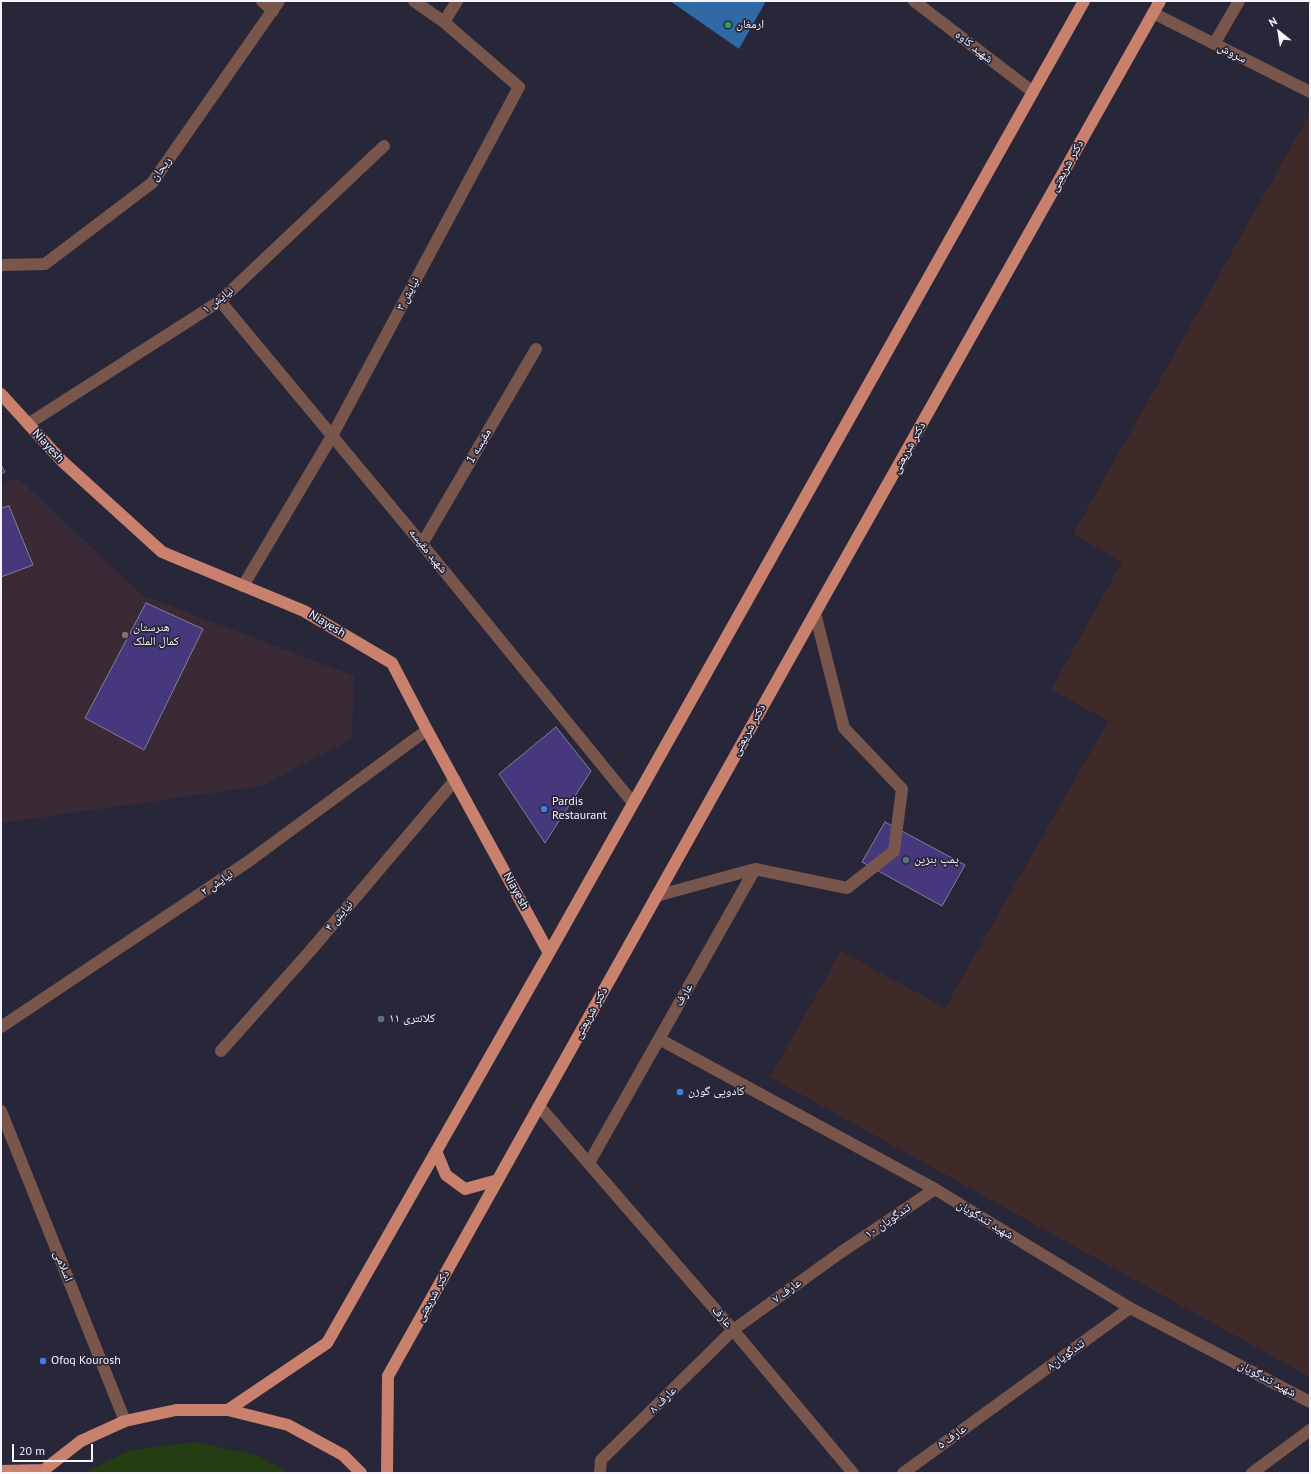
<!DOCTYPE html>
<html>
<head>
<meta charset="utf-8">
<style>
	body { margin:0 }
	#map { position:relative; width:1311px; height:1474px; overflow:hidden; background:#282639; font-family:"PT Sans",sans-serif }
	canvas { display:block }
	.frame { position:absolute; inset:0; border:2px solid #f4f3fe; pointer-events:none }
	.north { position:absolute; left:1259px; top:12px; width:40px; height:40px; -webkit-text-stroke:3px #282639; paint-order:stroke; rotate:330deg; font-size:11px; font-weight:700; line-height:16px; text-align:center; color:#f4f3fe }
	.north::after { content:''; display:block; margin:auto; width:14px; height:18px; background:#f4f3fe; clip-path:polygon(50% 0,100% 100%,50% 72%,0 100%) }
	.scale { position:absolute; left:12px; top:1444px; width:81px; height:18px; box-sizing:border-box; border:2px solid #f4f3fe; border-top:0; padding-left:5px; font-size:12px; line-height:14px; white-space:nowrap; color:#f4f3fe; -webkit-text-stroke:3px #282639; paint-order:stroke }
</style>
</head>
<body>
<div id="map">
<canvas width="1311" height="1474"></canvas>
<div class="frame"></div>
<div class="north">N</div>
<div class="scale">20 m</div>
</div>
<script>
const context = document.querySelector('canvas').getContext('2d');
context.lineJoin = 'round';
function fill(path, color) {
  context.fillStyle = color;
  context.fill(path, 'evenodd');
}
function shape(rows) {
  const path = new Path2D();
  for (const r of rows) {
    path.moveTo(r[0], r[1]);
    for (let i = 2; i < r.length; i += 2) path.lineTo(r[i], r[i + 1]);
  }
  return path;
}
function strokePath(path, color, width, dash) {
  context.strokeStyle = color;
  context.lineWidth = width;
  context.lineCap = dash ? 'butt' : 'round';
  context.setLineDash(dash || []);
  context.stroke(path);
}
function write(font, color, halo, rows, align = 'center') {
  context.font = font + ' "PT Sans","Noto Naskh Arabic",sans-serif';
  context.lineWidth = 3.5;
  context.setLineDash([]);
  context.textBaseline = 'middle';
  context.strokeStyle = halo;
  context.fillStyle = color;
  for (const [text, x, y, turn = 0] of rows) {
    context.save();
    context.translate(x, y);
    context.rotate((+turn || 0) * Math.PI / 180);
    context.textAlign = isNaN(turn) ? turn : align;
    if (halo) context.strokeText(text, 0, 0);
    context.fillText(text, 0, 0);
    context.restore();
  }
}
const industrial = shape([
	[1310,113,1310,1377,770,1077,841,951,945,1008,1108,721,1051,689,1122,562,1073,534]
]);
const education = shape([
	[18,478,142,595,354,676,352,739,261,786,1,823,1,484]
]);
const green = shape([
	[196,1442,259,1456,288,1473,83,1473,131,1450]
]);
const water = shape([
	[670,1,766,1,739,49]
]);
const building = shape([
	[1,465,5,472,1,474,1,465],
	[9,506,33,565,1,577,1,508,9,506],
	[146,603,203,629,144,750,85,718,146,603],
	[556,727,591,771,545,843,499,774,556,727],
	[885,822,965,865,942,906,862,862,885,822]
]);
const minor = shape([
	[262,1,273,11],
	[414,1,444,22,457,1],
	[914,1,1033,92],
	[1153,13,1310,92],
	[1214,44,1239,1],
	[1,265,45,264,152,183,279,1],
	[220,301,422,544,633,803],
	[28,424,220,301,384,146],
	[422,544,536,349],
	[243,586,332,436,519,87,444,22],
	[656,896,755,869,847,888,894,851,902,789,844,728,815,613],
	[1,1027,249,861,427,730],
	[659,1039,935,1189,1130,1308,1310,1402],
	[221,1051,311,950,455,780],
	[539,1106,733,1330,853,1473],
	[1,1111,125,1421],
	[589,1163,755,869],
	[600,1473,601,1460,733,1330,840,1253,935,1189],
	[903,1473,1130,1308],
	[1252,1473,1310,1430]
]);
const major = shape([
	[1,394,62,461,162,552,304,611,392,663,427,730,549,953],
	[436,1151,446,1175,465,1189,498,1180],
	[228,1410,327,1343,549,953,1084,1],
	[1,1471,43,1470],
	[40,1473,81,1441,125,1421,176,1410,228,1410,288,1425,343,1455,361,1473],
	[387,1473,388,1376,815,613,1160,1]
]);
const markers = [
	[728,25,4,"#2e9e5b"],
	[125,635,4,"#8d6e63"],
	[544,809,4,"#3f7fe0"],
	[906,860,4,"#5c6f8a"],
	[381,1019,4,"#5c6f8a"],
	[680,1092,4,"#3f7fe0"],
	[43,1361,4,"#3f7fe0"]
];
const poiNames = [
	["ارمغان",736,25],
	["هنرستان",133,628],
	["کمال الملک",133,642],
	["Pardis",552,802],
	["Restaurant",552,816],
	["پمپ بنزین",914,860],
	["کلانتری ۱۱",389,1019],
	["کادویی گوزن",688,1092],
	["Ofoq Kourosh",51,1361]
];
const streetNames = [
	["شهید کاوه",974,47,38],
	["سروش",1232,53,27],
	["دکتر شریعتی",1067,166,-61],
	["ریحان",161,169,-53],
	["نیایش ۳",408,294,-62],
	["نیایش ۱",218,300,-38],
	["Niayesh",48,446,47],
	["مقیسه 1",479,446,-60],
	["دکتر شریعتی",909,448,-61],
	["شهید مقیسه",428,551,51],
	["Niayesh",327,624,31],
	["دکتر شریعتی",749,730,-61],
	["نیایش ۲",217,883,-34],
	["Niayesh",516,891,61],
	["نیایش ۴",339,916,-50],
	["عارف",684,995,-60],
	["دکتر شریعتی",591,1013,-61],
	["شهید تندگویان",985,1220,31],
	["تندگویان ۱۰",888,1221,-34],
	["اسلامی",63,1266,68],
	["عارف ۷",787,1291,-36],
	["دکتر شریعتی",433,1296,-61],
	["عارف",722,1317,49],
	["تندگویان۸",1066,1355,-36],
	["شهید تندگویان",1267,1379,28],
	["عارف ۸",663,1400,-45],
	["عارف ۵",952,1437,-36]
];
fill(industrial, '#3e2a28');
fill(education, '#3a2a36');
fill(green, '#243d12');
fill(water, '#3169a5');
fill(building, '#47387e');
strokePath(building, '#817f96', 1);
strokePath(minor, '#79564b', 12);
strokePath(major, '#c9806c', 12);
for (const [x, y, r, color] of markers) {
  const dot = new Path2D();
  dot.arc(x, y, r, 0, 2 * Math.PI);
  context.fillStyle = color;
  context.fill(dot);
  strokePath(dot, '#282639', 1.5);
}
write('12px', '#f4f3fe', '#282639', poiNames, 'left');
write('12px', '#f4f3fe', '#282639', streetNames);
</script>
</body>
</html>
